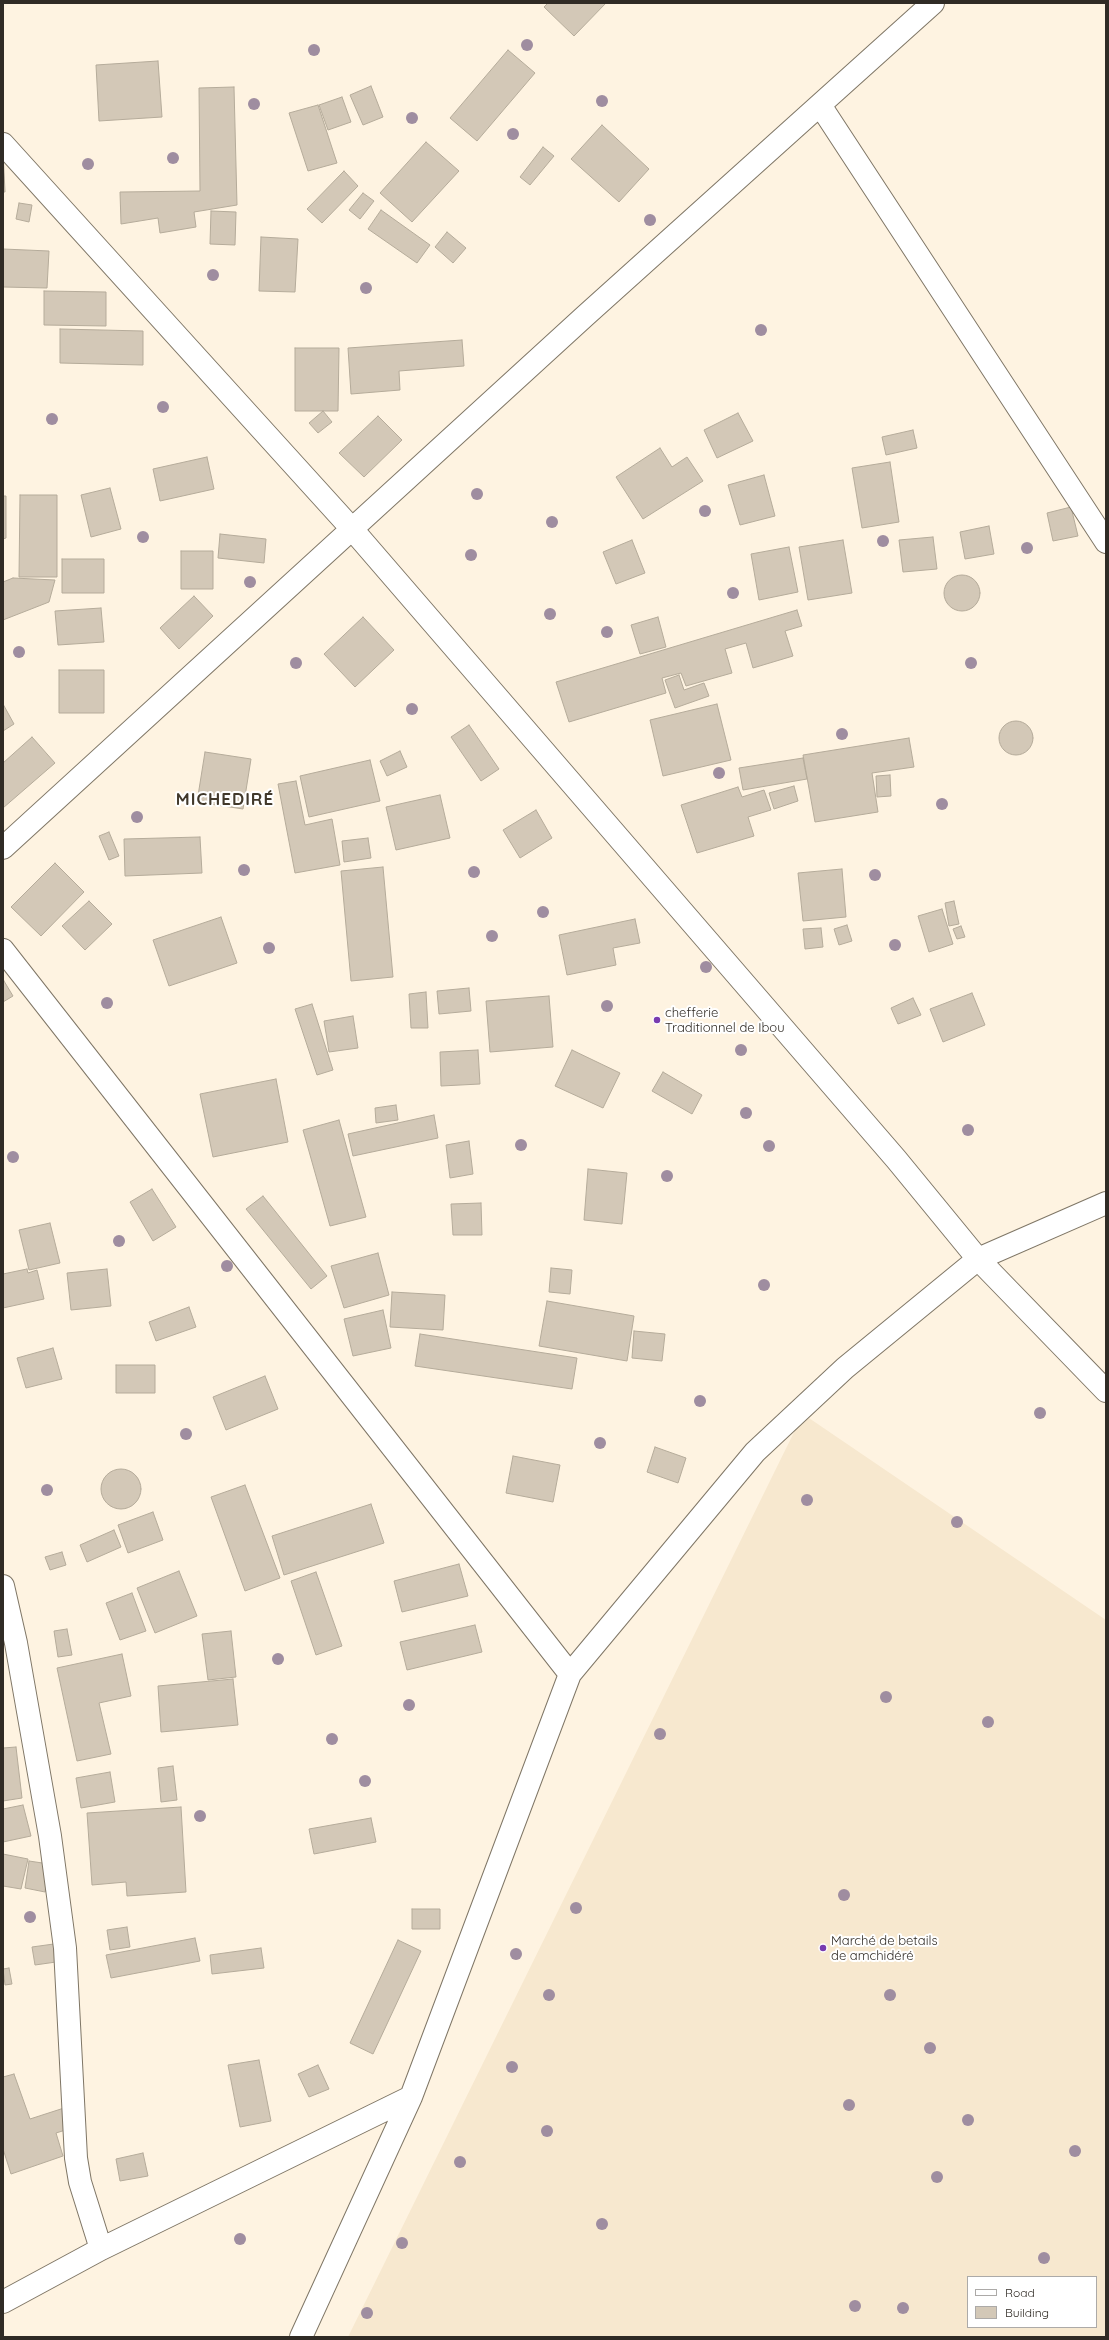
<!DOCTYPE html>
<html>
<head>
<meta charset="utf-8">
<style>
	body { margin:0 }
	#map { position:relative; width:1109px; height:2340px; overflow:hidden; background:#fef3e1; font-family:Quicksand,sans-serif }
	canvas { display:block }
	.frame { position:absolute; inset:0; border:4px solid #302b25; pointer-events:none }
	.legend { position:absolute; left:967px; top:2276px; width:130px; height:52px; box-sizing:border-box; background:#fff; border:1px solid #acaaa8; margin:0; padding:5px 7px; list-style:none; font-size:12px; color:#302b25 }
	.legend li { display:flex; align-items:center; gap:8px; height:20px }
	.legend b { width:20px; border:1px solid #acaaa8 }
</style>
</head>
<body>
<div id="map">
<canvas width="1109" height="2340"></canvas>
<div class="frame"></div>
<ul class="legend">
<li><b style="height:5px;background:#fff"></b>Road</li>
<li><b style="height:11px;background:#d3c8b7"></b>Building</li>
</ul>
</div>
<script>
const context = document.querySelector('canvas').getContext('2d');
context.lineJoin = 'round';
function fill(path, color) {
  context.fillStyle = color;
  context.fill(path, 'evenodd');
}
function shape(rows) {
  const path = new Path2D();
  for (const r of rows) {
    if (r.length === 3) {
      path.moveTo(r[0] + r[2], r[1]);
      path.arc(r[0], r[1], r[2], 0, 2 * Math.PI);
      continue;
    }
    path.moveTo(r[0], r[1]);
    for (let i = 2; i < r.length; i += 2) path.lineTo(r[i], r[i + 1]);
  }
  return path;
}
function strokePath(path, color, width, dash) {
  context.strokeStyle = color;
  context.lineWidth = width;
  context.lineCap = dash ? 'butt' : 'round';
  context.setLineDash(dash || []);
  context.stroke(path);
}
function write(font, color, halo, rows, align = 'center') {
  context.font = font + ' Quicksand,sans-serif';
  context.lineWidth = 4;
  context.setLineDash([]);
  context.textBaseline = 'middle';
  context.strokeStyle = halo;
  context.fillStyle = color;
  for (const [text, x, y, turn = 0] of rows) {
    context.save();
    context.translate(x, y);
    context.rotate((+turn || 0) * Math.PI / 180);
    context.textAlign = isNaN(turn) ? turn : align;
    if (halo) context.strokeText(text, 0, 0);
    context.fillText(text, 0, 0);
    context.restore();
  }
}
const built = shape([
	[803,1414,1106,1620,1106,2337,348,2337],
	[968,2277,1096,2277,1096,2327,968,2327]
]);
const building = shape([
	[548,3,606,3,574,36,544,7,548,3],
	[508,50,535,73,477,141,450,118,508,50],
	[158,61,162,117,99,121,96,65,158,61],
	[371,86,383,117,363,125,350,95,371,86],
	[234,87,237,205,194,212,196,227,160,233,158,218,121,224,120,192,200,191,199,88,234,87],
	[342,97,351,122,328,130,319,105,342,97],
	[318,105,337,163,308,171,289,113,318,105],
	[602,125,649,169,619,202,571,159,602,125],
	[426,142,459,171,412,222,380,193,426,142],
	[543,147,554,156,530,185,520,177,543,147],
	[3,152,5,192,3,192,3,152],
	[344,171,358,186,322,223,307,209,344,171],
	[363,193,374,201,360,219,349,210,363,193],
	[19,203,32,205,29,222,16,219,19,203],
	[381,210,430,245,417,263,368,229,381,210],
	[211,211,236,212,235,245,210,244,211,211],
	[447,232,466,248,453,263,435,247,447,232],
	[261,237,298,239,295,292,259,291,261,237],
	[3,249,49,251,47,288,3,287,3,249],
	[44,291,106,292,106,326,44,325,44,291],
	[60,329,143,331,143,365,60,363,60,329],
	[462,340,464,366,399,371,400,390,351,394,348,348,462,340],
	[295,348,339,348,338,411,295,411,295,348],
	[323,411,332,422,318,433,309,423,323,411],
	[738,413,753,441,717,458,704,430,738,413],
	[378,416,402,440,364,477,339,453,378,416],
	[913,430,917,448,886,455,882,437,913,430],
	[660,448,672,467,687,457,703,481,643,519,616,477,660,448],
	[207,457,214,489,160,501,153,469,207,457],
	[890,462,899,522,862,528,852,468,890,462],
	[764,475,775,516,740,525,728,485,764,475],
	[110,488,121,529,91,537,81,495,110,488],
	[20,495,57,495,57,577,19,577,20,495],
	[3,496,6,496,6,538,3,539,3,496],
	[1071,507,1078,536,1053,541,1047,513,1071,507],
	[989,526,994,554,965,559,960,532,989,526],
	[220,534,266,539,264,563,218,558,220,534],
	[933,537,937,569,903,572,899,540,933,537],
	[632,540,645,573,616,584,603,552,632,540],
	[843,540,852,593,808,600,799,547,843,540],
	[789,547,798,592,759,600,751,554,789,547],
	[181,551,213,551,213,589,181,589,181,551],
	[62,559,104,559,104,593,62,593,62,559],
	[962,593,18],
	[13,578,55,580,49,602,3,620,3,582,13,578],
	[194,596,213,616,179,649,160,628,194,596],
	[101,608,104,642,58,645,55,611,101,608],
	[797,610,802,626,785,631,793,656,753,668,746,643,725,649,732,673,686,686,681,673,662,678,666,693,569,722,556,682,797,610],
	[363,617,394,650,355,687,324,654,363,617],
	[658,617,666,647,640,654,631,625,658,617],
	[59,670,104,670,104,713,59,713,59,670],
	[679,675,684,690,704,683,709,696,675,708,665,680,679,675],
	[3,704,14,724,3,731,3,704],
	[717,704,731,760,663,776,650,720,717,704],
	[1016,738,17],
	[469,725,499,769,481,781,451,737,469,725],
	[32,737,55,763,3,808,3,763,32,737],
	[909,738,914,767,872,773,878,812,815,822,803,755,909,738],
	[400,751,407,767,387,776,380,761,400,751],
	[205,752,251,759,243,809,197,802,205,752],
	[803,758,807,779,743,790,739,768,803,758],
	[370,760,380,801,309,817,300,776,370,760],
	[890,775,891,796,877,797,876,776,890,775],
	[296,781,305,825,332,819,340,865,295,873,278,784,296,781],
	[794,786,798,801,774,809,769,793,794,786],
	[738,787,742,797,764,790,771,810,748,817,754,836,697,853,681,805,738,787],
	[440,795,450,838,396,850,386,807,440,795],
	[536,810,552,838,520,858,503,830,536,810],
	[109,832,119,856,109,860,99,836,109,832],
	[200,837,202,873,125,876,124,839,200,837],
	[368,838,371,858,344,862,342,841,368,838],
	[55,863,84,892,41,936,11,907,55,863],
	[383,867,393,977,351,981,341,871,383,867],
	[842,869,846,917,803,921,798,873,842,869],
	[89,901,112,924,85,950,62,926,89,901],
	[954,901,959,924,949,926,945,903,954,901],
	[942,909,953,944,929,952,918,916,942,909],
	[221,917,237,963,169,986,153,940,221,917],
	[635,919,640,943,613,948,616,965,567,975,559,935,635,919],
	[847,925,852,941,839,945,834,929,847,925],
	[961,926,965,937,957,939,953,929,961,926],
	[821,928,823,947,805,949,803,929,821,928],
	[4,981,13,996,3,1002,3,982,4,981],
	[469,988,471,1011,439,1014,437,991,469,988],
	[426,992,428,1028,411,1028,409,994,426,992],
	[972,993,985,1025,943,1042,930,1009,972,993],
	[549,996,553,1047,490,1052,486,1001,549,996],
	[913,998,921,1015,898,1024,891,1008,913,998],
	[312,1004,333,1070,317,1075,295,1009,312,1004],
	[353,1016,358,1048,329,1052,324,1021,353,1016],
	[478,1050,480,1084,441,1086,440,1052,478,1050],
	[572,1050,620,1073,603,1108,555,1086,572,1050],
	[663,1072,702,1095,692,1114,652,1091,663,1072],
	[276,1079,288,1142,213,1157,200,1094,276,1079],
	[396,1105,398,1120,376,1123,375,1108,396,1105],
	[434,1115,438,1138,353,1156,348,1134,434,1115],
	[339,1120,366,1217,330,1226,303,1130,339,1120],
	[469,1141,473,1174,450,1178,446,1145,469,1141],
	[588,1169,627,1173,622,1224,584,1220,588,1169],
	[152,1189,176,1227,153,1241,130,1202,152,1189],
	[263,1196,327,1276,311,1289,246,1209,263,1196],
	[481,1203,482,1235,453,1235,451,1204,481,1203],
	[50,1223,60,1263,29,1270,19,1230,50,1223],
	[378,1253,389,1295,344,1308,331,1266,378,1253],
	[551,1268,572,1270,570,1294,549,1292,551,1268],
	[27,1269,28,1273,37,1270,44,1299,3,1308,3,1274,27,1269],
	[107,1269,111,1306,71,1310,67,1273,107,1269],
	[392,1292,445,1295,443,1330,390,1327,392,1292],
	[547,1301,634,1316,627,1361,539,1346,547,1301],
	[189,1307,196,1327,156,1341,149,1322,189,1307],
	[383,1310,391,1348,353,1356,344,1319,383,1310],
	[634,1331,665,1334,662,1361,632,1358,634,1331],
	[420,1334,577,1358,572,1389,415,1366,420,1334],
	[53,1348,62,1379,26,1388,17,1358,53,1348],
	[116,1365,155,1365,155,1393,116,1393,116,1365],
	[265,1376,278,1409,226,1430,213,1397,265,1376],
	[655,1447,686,1458,678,1483,647,1472,655,1447],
	[513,1456,560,1465,553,1502,506,1493,513,1456],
	[121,1489,20],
	[245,1485,280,1578,245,1591,211,1497,245,1485],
	[371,1504,384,1543,284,1575,272,1536,371,1504],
	[153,1512,163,1540,128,1553,118,1525,153,1512],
	[114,1530,121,1547,87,1562,80,1545,114,1530],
	[62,1552,66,1565,50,1570,45,1557,62,1552],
	[459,1564,468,1596,402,1612,394,1581,459,1564],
	[179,1571,197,1616,155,1633,137,1588,179,1571],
	[316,1572,342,1646,316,1655,291,1581,316,1572],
	[132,1593,146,1631,120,1640,106,1603,132,1593],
	[475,1625,482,1652,407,1670,400,1642,475,1625],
	[67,1629,72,1655,58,1657,54,1631,67,1629],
	[231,1631,236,1677,208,1680,202,1634,231,1631],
	[122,1654,131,1696,99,1703,111,1754,77,1761,57,1668,122,1654],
	[233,1679,238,1725,161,1732,158,1686,233,1679],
	[16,1747,22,1798,3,1801,3,1748,16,1747],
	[173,1766,177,1800,161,1802,158,1768,173,1766],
	[110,1772,115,1802,81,1808,76,1778,110,1772],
	[23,1805,31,1836,3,1842,3,1809,23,1805],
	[181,1807,186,1892,127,1896,126,1882,92,1885,87,1813,181,1807],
	[371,1818,376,1842,314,1854,309,1829,371,1818],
	[3,1854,28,1859,21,1889,3,1886,3,1854],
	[29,1861,49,1864,45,1892,25,1888,29,1861],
	[412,1909,440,1909,440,1929,412,1929,412,1909],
	[127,1927,130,1947,110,1950,107,1930,127,1927],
	[195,1938,200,1961,111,1978,106,1955,195,1938],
	[398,1940,421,1951,373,2054,350,2043,398,1940],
	[61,1943,63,1961,35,1965,32,1947,61,1943],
	[261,1948,264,1968,212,1974,210,1955,261,1948],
	[9,1968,12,1984,5,1985,3,1969,9,1968],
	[259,2060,271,2121,240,2127,228,2065,259,2060],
	[318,2065,329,2089,309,2097,298,2074,318,2065],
	[14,2074,30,2119,64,2108,72,2128,56,2133,63,2156,11,2174,3,2149,3,2077,14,2074],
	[143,2153,148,2176,120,2181,116,2159,143,2153]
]);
const minor = shape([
	[820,105,1106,542],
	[3,144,352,529,896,1159,978,1259,1106,1391],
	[3,848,585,316,933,3],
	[3,950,570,1674],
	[3,1586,16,1643,50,1836,65,1948,76,2158,80,2182,101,2249],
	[3,2302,101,2249,411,2097],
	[301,2337,411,2097,570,1674,755,1452,845,1368,978,1259,1106,1203]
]);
const trees = [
	[527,45],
	[314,50],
	[602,101],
	[254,104],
	[412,118],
	[513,134],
	[173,158],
	[88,164],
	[650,220],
	[213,275],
	[366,288],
	[761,330],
	[163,407],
	[52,419],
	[477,494],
	[705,511],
	[552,522],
	[143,537],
	[883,541],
	[1027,548],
	[471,555],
	[250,582],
	[733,593],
	[550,614],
	[607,632],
	[19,652],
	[296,663],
	[971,663],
	[412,709],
	[842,734],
	[719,773],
	[942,804],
	[137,817],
	[244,870],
	[474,872],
	[875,875],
	[543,912],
	[492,936],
	[895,945],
	[269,948],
	[706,967],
	[107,1003],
	[607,1006],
	[741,1050],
	[746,1113],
	[968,1130],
	[521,1145],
	[769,1146],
	[13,1157],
	[667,1176],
	[119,1241],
	[227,1266],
	[764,1285],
	[700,1401],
	[1040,1413],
	[186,1434],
	[600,1443],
	[47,1490],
	[807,1500],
	[957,1522],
	[278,1659],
	[886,1697],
	[409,1705],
	[988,1722],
	[660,1734],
	[332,1739],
	[365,1781],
	[200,1816],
	[844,1895],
	[576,1908],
	[30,1917],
	[516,1954],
	[549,1995],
	[890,1995],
	[930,2048],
	[512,2067],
	[849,2105],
	[968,2120],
	[547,2131],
	[1075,2151],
	[460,2162],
	[937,2177],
	[602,2224],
	[240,2239],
	[402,2243],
	[1044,2258],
	[855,2306],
	[903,2308],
	[367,2313]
];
const markers = [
	[657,1020,4,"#783bb0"],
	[823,1948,4,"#783bb0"]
];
const poiNames = [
	["chefferie",665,1013],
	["Traditionnel de Ibou",665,1028],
	["Marché de betails",831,1941],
	["de amchidéré",831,1956]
];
const districtNames = [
	["MICHEDIRÉ",225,800]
];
fill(built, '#f7e8cf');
fill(building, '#d3c8b7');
strokePath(building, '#b5ab9a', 1);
strokePath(minor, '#7f7666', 24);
strokePath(minor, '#fff', 22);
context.fillStyle = '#9f8da0';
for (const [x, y] of trees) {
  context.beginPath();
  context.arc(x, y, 6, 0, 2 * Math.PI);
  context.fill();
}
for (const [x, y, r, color] of markers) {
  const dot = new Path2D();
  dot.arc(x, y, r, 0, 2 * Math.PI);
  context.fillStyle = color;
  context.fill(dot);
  strokePath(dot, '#fff', 1.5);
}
write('13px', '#302b25', '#fff', poiNames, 'left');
context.letterSpacing = '1px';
write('bold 17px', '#41382a', '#fff', districtNames);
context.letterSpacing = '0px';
</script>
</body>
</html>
